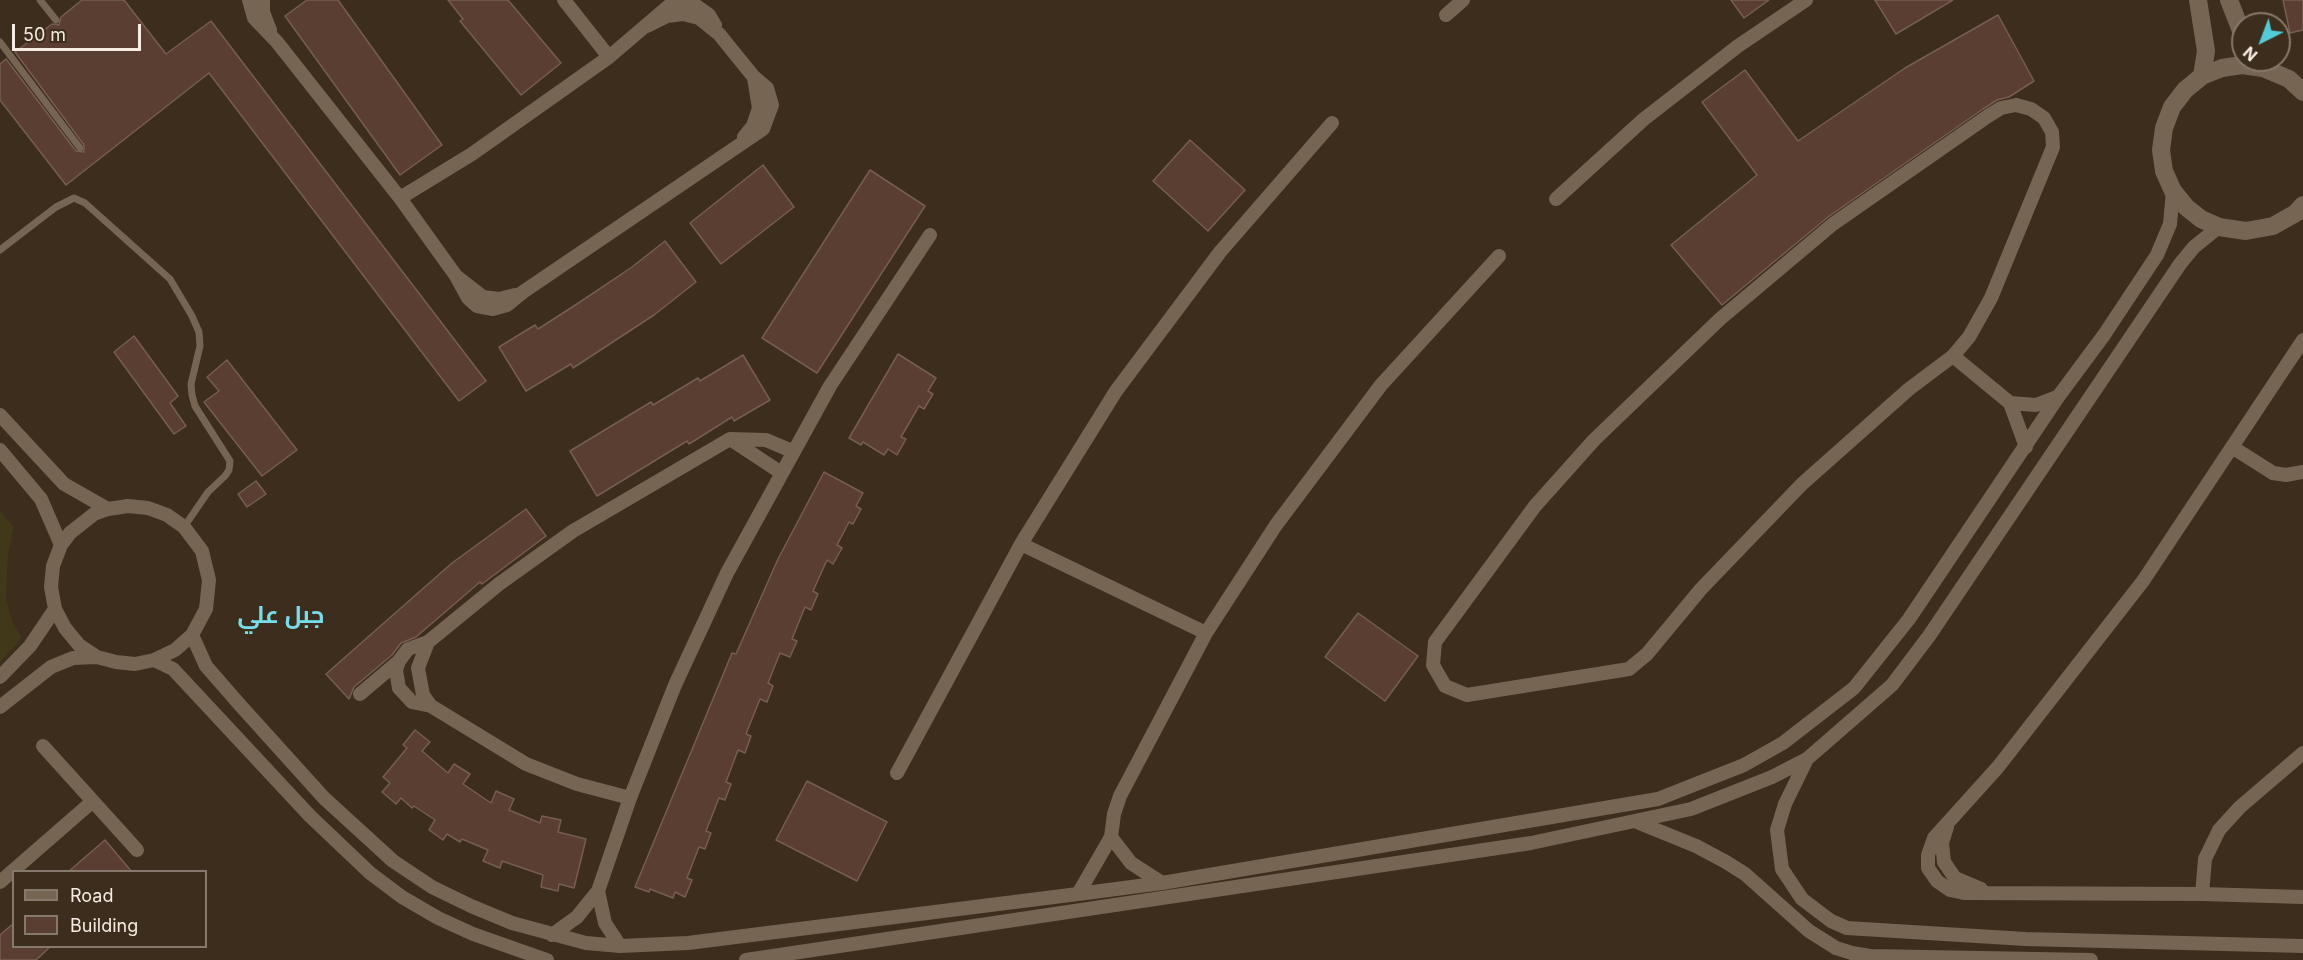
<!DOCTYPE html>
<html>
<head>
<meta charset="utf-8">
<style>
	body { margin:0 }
	#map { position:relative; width:2303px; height:960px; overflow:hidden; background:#3c2d1c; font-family:Inter,sans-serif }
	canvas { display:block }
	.legend { position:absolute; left:12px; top:870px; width:195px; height:78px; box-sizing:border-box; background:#3c2d1c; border:2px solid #86796b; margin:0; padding:8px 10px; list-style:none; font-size:18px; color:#f6ece2 }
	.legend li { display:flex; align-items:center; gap:12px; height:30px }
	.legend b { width:30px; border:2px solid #86796b }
	.north { position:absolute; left:2231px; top:12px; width:60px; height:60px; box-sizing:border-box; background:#3c2d1c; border:2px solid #86796b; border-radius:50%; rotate:222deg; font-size:16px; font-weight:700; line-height:24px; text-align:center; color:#f6ece2 }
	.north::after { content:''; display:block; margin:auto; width:21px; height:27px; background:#52cbd8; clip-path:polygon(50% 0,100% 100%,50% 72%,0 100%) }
	.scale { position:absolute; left:12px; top:24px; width:129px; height:27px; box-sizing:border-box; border:3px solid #f6ece2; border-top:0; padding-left:8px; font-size:18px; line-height:21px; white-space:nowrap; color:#f6ece2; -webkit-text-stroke:4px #3c2d1c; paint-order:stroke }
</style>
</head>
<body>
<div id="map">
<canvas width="2303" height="960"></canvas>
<ul class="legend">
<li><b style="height:8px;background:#766552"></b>Road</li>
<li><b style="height:16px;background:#5a3e32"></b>Building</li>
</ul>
<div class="north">N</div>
<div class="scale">50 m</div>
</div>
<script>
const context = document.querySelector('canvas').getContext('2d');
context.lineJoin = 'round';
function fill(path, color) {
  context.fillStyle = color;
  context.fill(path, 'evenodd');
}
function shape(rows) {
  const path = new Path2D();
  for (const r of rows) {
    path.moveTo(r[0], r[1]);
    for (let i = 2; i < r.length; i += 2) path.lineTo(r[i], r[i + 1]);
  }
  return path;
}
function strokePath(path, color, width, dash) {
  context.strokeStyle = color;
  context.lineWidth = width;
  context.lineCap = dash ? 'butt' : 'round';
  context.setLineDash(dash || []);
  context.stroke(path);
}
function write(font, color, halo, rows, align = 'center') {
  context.font = font + ' Inter,Cairo,sans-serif';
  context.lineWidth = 4.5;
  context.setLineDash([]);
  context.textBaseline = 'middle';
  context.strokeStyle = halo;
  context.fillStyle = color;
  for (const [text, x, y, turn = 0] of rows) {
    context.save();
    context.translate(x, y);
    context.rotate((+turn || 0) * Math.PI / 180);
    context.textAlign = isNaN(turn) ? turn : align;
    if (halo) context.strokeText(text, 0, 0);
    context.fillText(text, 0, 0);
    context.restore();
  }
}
const sand = shape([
	[0,511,14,527,8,556,6,598,13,624,22,637,0,663]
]);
const building = shape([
	[82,0,124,0,166,54,211,21,486,381,459,401,209,73,66,185,0,100,0,64,6,59,76,151,84,152,84,145,15,52,52,24,59,25,61,17,82,0],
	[307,0,338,0,442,145,400,175,285,16,307,0],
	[448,0,508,0,561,63,521,95,460,21,463,19,448,0],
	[1731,0,1769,0,1744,18,1731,0],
	[1875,0,1953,0,1896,34,1875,0],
	[2283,0,2303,0,2303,30,2290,33,2283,0],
	[1998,15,2034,81,2009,97,1997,100,1983,109,1828,217,1722,305,1671,245,1757,175,1702,102,1745,70,1798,141,1905,68,1998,15],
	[1190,140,1245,190,1208,231,1153,181,1190,140],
	[763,165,794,207,721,264,690,223,763,165],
	[870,170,925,206,817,373,762,338,870,170],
	[665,241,696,282,654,315,573,368,571,364,526,391,499,347,535,325,538,329,580,302,632,267,665,241],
	[134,336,178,396,170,403,186,426,174,434,114,352,134,336],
	[898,354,936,378,928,391,933,394,924,409,919,406,901,437,906,439,897,455,888,449,884,455,863,442,861,445,849,438,898,354],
	[743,355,770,400,734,421,732,417,689,444,687,441,597,496,570,451,651,402,653,405,698,378,700,381,743,355],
	[227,360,297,450,262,476,204,402,219,391,207,377,227,360],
	[824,472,863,493,856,506,861,509,853,524,849,522,837,545,842,548,833,564,827,560,813,591,818,594,811,610,805,607,792,639,797,641,790,657,780,653,768,683,773,686,767,702,760,699,746,734,751,736,745,753,738,750,726,782,731,784,725,800,719,798,706,831,711,833,705,849,699,847,687,878,692,880,685,897,675,892,673,898,650,889,649,892,635,887,732,653,736,654,778,559,824,472],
	[256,481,266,494,247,507,238,494,256,481],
	[526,509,546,536,482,584,480,582,416,637,401,643,392,655,354,687,349,699,326,674,452,563,526,509],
	[1358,613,1418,656,1385,701,1325,657,1358,613],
	[415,730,430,742,422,751,448,773,454,764,470,774,463,784,491,803,496,791,514,799,509,810,540,823,542,816,561,820,558,832,586,839,574,888,559,884,558,891,541,887,543,875,502,861,500,868,483,861,488,850,462,839,460,842,447,834,443,840,429,830,435,820,414,806,412,808,401,798,396,804,382,792,390,783,383,777,407,748,403,745,415,730],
	[807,781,887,822,857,881,776,840,807,781],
	[105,840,132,872,68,872,105,840],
	[14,923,14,946,51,946,36,960,0,960,0,935,14,923]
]);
const service = shape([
	[40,0,56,20],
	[0,42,80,148],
	[0,250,56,207,74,198,85,203,170,279,192,316,199,332,200,346,191,384,192,395,195,406,230,461,229,470,225,476,208,492,184,527]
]);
const minor = shape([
	[249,0,254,18,277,42,400,198,456,276,483,297,499,299,515,295],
	[263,0,263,12,270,30],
	[564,0,609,57],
	[1446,15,1463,0],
	[2016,105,2031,109,2044,118,2052,132,2053,147,1991,298,1969,337,1953,356,1909,389,1802,484,1701,589,1647,654,1629,669,1467,695,1445,686,1433,665,1435,642,1535,506,1594,440,1720,319,1833,224,1988,116,2001,108,2016,105],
	[744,137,753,126,759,108,754,78],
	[400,198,472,154,609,57,670,5,678,3,695,5,709,15,715,25],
	[1556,199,1644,119,1738,46,1806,0],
	[456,276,468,298,477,306,493,309,507,305,523,292,763,129,772,105,767,88,753,76,719,34,699,18,683,14,667,16,647,26],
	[2303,340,2143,581,1998,767,1934,838,1928,855,1928,868,1937,881,1950,890,1964,893,2202,894,2303,897],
	[1953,356,2010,403,2026,447],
	[2010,403,2036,405,2057,397],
	[0,415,64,484,108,509],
	[730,439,780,472],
	[2232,447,2273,473,2286,475,2303,472],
	[0,450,41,499,61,545],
	[1021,544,1206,633],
	[192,635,206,666,240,705,324,798,393,861,432,887,471,906,512,923,586,943,620,946,688,943,1078,894,1162,883,1658,799,1744,765,1783,743,1854,688,1909,619,2058,397,2104,335,2157,255,2170,224,2173,191],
	[428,642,408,649,399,661,396,670,399,688,412,702,431,706,526,764,577,784,630,798],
	[154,660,175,650,192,635,206,609,209,580,202,551,184,527,167,515,148,508,128,506,108,509,94,514,70,533,61,545,53,566,51,587,55,609,65,628,79,645,97,657,116,662,135,664,154,660,173,669,310,816,370,873,402,897,438,918,473,934,547,960],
	[0,677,30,646,55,609],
	[360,694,399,661],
	[431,706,423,695,418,668,428,642,499,584,573,531,730,439,766,440,792,451],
	[0,707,51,667,73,658,97,657],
	[43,746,137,850],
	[1807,759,1785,804,1777,830,1782,869,1802,899,1831,921,1847,928,2025,939,2303,946],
	[897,773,1021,544,1116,391,1220,252,1332,123],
	[1637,822,1696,846,1726,862,1745,874,1809,931,1836,948,1852,953,1870,956,2091,960],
	[1947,827,1942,843,1944,862,1955,878,1981,889],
	[1111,837,1131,863,1162,883],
	[0,882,93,801],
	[598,891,605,923,620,946],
	[1078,894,1111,837,1114,814,1120,796,1206,633,1276,525,1381,385,1499,256],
	[2202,894,2205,859,2219,830,2240,807,2303,753],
	[552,935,577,917,598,891,630,798,675,685,727,573,830,386,930,235],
	[746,960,1531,843,1691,809,1772,777,1807,759,1892,685,1929,636,2180,264,2194,247,2219,227]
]);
const tertiary = shape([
	[2198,0,2206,51,2202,76],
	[2229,0,2243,36],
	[2303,92,2289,79,2263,68,2242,65,2222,68,2202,76,2185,90,2172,107,2164,128,2161,150,2164,171,2173,191,2186,207,2201,219,2219,227,2246,231,2273,226,2296,213,2303,205]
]);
const districtNames = [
	["جبل علي",281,616]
];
fill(sand, '#403818');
fill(building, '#5a3e32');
strokePath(building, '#765d53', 1.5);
strokePath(service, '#766552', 7);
strokePath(minor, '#766552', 14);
strokePath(tertiary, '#766552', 18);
write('bold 24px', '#74dfeb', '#3c2d1c', districtNames);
</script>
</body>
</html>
